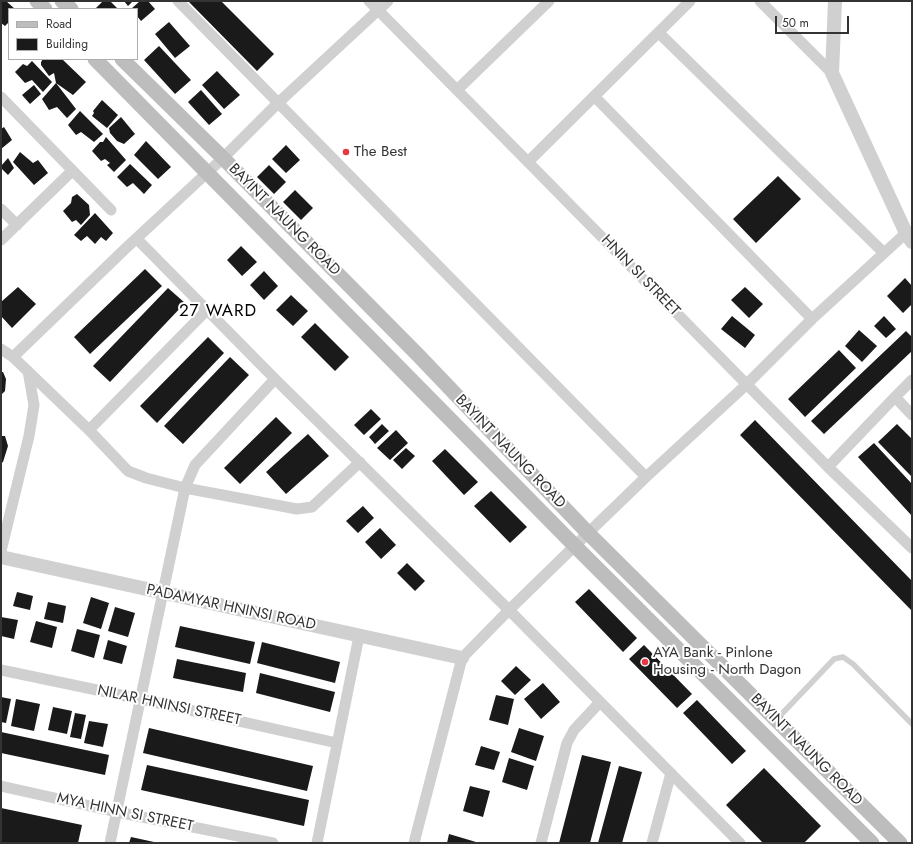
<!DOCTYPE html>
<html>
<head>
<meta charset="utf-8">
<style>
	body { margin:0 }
	#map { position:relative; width:913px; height:844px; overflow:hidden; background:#fff; font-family:Jost,sans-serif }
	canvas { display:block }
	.frame { position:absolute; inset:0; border:2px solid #333; pointer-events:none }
	.legend { position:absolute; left:8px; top:8px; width:130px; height:52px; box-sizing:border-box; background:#fff; border:1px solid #adadad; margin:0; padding:5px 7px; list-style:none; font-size:12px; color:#333 }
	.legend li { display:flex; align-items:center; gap:8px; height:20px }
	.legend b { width:20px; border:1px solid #adadad }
	.scale { position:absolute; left:775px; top:16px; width:74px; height:18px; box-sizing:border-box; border:2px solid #333; border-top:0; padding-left:5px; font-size:12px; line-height:14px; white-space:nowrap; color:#333; -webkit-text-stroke:3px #fff; paint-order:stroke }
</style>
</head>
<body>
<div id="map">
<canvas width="913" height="844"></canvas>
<div class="frame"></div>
<ul class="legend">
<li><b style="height:5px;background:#bdbdbd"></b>Road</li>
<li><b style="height:11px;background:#1a1a1a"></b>Building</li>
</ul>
<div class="scale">50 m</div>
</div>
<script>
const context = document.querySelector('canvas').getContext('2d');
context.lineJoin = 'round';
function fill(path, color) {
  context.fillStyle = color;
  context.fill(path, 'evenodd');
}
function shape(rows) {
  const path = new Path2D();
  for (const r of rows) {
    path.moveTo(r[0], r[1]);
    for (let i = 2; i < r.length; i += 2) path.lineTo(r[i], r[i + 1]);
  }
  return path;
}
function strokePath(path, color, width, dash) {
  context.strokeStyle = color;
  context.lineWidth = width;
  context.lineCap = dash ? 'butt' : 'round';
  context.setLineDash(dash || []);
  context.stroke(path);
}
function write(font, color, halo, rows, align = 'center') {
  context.font = font + ' Jost,sans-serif';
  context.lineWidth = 4;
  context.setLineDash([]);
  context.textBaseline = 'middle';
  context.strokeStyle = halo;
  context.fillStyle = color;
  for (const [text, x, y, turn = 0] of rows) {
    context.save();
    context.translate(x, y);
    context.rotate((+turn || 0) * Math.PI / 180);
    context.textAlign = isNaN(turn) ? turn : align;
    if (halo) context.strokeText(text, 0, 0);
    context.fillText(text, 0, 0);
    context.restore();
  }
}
const building = shape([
	[1,1,6,1,15,9,9,9,9,22,5,26,1,23],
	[103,1,110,1,118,9,95,9],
	[124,1,133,1,128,6],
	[140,1,148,1,155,9,141,21,137,16,137,9,131,9],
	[188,1,221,1,274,54,257,71],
	[169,22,190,46,175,58,155,34],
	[159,46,191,80,175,94,144,60],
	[43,59,62,59,86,82,73,95,56,83,76,109,67,118,57,107,49,110,42,99,56,83,54,73,49,76,41,65,41,62],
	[32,61,52,82,43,92,32,80,25,83,15,72,23,64,27,66],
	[217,71,240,95,224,109,202,85],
	[34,85,41,94,30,104,22,95],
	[201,90,222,114,209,125,188,102],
	[102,100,118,115,107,128,92,116,94,113,93,111],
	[80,111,103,134,94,142,81,132,76,135,68,125],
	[121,117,135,134,124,144,117,141,110,133,109,128],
	[4,127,12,140,1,149,1,129],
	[106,137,126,160,114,172,107,165,110,163,105,159,101,161,92,151,100,142,103,142],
	[146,141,171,167,158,179,134,155],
	[286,145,300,160,286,173,272,159],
	[20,152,33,163,38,160,48,173,34,185,13,162],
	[8,158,14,168,8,175,1,168,1,166],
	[130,164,152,185,144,194,133,183,127,187,117,177],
	[269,165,286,182,274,194,257,177],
	[778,176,801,199,756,243,733,219],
	[295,190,313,208,301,220,283,202],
	[77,194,89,205,90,215,81,225,76,220,72,222,63,211,71,203,72,197],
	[95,213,113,233,106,241,101,237,95,244,87,236,81,241,74,235],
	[241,246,257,262,242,276,227,260],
	[145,269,162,286,90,354,74,337],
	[264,271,278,286,264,300,250,285],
	[905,278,912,286,912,304,903,313,887,296],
	[18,287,36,304,12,328,1,316,1,302],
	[745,287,763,304,749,318,731,300],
	[168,288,185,303,110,382,93,366],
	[291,295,308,311,293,326,276,310],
	[732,316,755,335,745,348,721,329],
	[884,316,896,329,886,338,874,326],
	[315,323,349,357,335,371,301,337],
	[859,330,877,346,862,362,845,346],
	[906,331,912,337,912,351,824,434,811,421],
	[208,337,224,353,157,423,140,406],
	[839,350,856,368,805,417,788,399],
	[230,357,249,375,183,444,164,426],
	[1,372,3,372,6,379,5,391,1,395],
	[371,409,381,419,364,435,354,425],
	[276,417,292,433,240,484,224,468],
	[755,420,912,581,912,611,740,435],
	[382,424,389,431,375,444,369,437],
	[897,424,912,439,912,477,878,442],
	[396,430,408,443,390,460,377,448],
	[308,434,329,456,286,494,266,472],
	[1,436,5,436,8,446,3,462,1,463],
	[874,443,912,484,912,516,858,457],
	[406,448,415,456,402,469,393,460],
	[445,449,478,482,464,495,432,461],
	[491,491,527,527,510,543,474,506],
	[363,506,374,518,358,533,346,521],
	[380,528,396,545,381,559,365,542],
	[407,563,425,581,415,591,397,573],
	[589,589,637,638,623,652,575,602],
	[17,592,33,596,30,610,13,606],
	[91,597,109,603,101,629,83,623],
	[48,602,66,606,63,623,44,619],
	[115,607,135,613,128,637,108,631],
	[1,617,18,620,14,639,1,636],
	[36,621,57,627,52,648,30,642],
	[180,626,255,642,250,664,175,647],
	[77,629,100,635,94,658,71,651],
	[108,640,127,646,122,664,103,659],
	[262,642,340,662,335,683,257,663],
	[644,645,692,694,677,708,629,659],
	[177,659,246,673,243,692,173,678],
	[516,666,531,680,515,695,501,681],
	[260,673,335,692,330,712,256,693],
	[543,683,560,702,541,719,524,699],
	[496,695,514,699,508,725,489,720],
	[1,697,11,699,6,723,1,722],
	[16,699,40,704,34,731,11,726],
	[697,700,746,751,732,764,683,713],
	[53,707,72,711,67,734,48,730],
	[75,713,86,715,81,739,70,737],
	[89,721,108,724,103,747,84,743],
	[149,728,313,766,307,791,143,753],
	[519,728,544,736,536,761,511,752],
	[1,732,109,755,105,775,1,753],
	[481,746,500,752,494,770,475,765],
	[582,755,611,762,590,843,559,843],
	[509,758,534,766,527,790,502,782],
	[147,765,309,800,304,826,141,790],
	[619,766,642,772,622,843,598,843],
	[764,768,821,826,804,843,763,843,726,805],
	[470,786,490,791,483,817,463,811],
	[1,808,82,825,78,843,1,843],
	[449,834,476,842,475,843,447,843],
	[131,837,154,842,154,843,129,843]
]);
const service = shape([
	[776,720,834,659,843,657,853,664,912,724]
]);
const minor = shape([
	[178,1,646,477],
	[369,1,528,162,828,467,912,548],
	[760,1,832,73],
	[659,33,884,253],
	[457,90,549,1],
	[594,96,812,319],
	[1,97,111,210],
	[528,162,690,1],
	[1,209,17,225],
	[137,239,275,379,509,610,740,843],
	[1,240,72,171],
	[1,349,13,357,89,430,128,471,146,478,185,488,297,509,312,507,360,462],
	[13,357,126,248,223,158,278,103,388,1],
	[895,397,912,415],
	[89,430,207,310],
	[828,467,895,397,912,380],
	[1,551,29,436,34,405,28,371],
	[1,670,140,699,337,743],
	[1,786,117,812,273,843],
	[110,843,185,488,195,465,275,379],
	[317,843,359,636],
	[414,843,462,658,509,610,588,533,646,477,746,385,812,319,906,233],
	[541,843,567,743,574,730,600,702],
	[652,843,671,773]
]);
const tertiary = shape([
	[835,1,832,73,906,233,912,242],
	[1,557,462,658]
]);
const secondary = shape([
	[37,1,45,9],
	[62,1,71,9],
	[95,59,575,546,872,843],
	[122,59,223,158,418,355,588,533,900,843]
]);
const markers = [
	[346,152,4,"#e63946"],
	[645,662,4,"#e63946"]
];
const poiNames = [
	["The Best",354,152],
	["AYA Bank - Pinlone",653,653],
	["Housing - North Dagon",653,670]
];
const streetNames = [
	["BAYINT NAUNG ROAD",284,220,45],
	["HNIN SI STREET",640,276,46],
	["BAYINT NAUNG ROAD",510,452,46],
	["PADAMYAR HNINSI ROAD",231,608,12],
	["NILAR HNINSI STREET",169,706,12],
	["BAYINT NAUNG ROAD",806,750,45],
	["MYA HINN SI STREET",125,813,12]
];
const quarterNames = [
	["27 WARD",218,312]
];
fill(building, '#1a1a1a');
strokePath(service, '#d0d0d0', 5.5);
strokePath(minor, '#d0d0d0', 11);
strokePath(tertiary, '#d0d0d0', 14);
strokePath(secondary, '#bdbdbd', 15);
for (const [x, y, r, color] of markers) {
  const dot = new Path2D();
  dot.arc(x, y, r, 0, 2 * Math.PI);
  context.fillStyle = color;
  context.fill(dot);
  strokePath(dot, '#fff', 1.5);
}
write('15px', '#333', '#fff', poiNames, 'left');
write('15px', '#333', '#fff', streetNames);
context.letterSpacing = '1px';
write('17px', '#000', '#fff', quarterNames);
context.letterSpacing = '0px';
</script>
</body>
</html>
